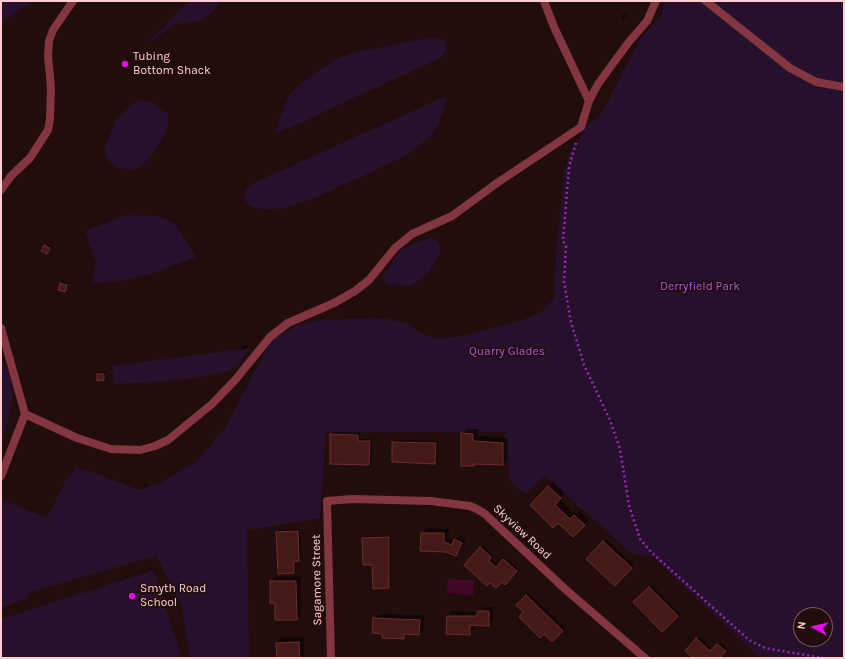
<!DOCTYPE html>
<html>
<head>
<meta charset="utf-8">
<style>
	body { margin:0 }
	#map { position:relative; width:845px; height:659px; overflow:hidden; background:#220d0d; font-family:Karla,sans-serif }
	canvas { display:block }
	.frame { position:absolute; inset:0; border:2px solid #ffced1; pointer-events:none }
	.north { position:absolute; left:793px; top:607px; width:40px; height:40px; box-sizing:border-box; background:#220d0d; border:1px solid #7a5a5b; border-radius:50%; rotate:278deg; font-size:11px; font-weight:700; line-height:16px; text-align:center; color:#ffced1 }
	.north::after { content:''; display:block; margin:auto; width:14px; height:18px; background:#e800f9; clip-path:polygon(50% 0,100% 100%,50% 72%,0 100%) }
</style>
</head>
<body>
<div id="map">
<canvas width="845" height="659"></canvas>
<div class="frame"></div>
<div class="north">N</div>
</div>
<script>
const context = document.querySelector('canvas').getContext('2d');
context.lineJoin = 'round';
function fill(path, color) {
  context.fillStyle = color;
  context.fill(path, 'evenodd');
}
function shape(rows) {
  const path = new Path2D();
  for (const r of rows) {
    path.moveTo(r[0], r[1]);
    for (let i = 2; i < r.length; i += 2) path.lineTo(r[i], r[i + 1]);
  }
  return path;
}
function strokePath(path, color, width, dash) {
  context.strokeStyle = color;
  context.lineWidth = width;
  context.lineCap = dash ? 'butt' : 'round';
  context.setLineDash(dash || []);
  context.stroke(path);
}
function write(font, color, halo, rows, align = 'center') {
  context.font = font + ' Karla,sans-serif';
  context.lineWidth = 3.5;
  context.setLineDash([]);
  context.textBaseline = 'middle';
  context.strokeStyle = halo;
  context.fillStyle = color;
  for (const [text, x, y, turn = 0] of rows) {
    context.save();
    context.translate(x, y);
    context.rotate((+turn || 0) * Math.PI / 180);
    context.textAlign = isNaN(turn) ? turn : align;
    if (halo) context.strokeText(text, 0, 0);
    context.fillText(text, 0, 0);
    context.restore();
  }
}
const green = shape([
	[1,1,32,1,1,23],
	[190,1,220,1,214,10,203,20,176,24,145,45],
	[664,1,844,1,844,658,760,658,654,558,633,554,544,476,526,494,510,481,505,432,326,432,320,518,247,530,249,658,190,658,182,606,156,556,30,592,28,598,1,608,1,499,47,518,66,480,76,468,98,474,139,490,161,483,181,471,197,461,225,428,271,341,297,325,324,320,371,318,389,319,409,324,424,335,438,339,464,336,522,320,543,311,554,298,556,255,564,172,572,145,579,142,582,130,601,114,641,38,662,15],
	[801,615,825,615,825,639,801,639],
	[433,37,445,40,447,50,440,58,274,135,288,96,301,83,334,60,352,53],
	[446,96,443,112,437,127,429,138,403,157,315,198,283,208,268,210,256,208,249,205,245,200,246,188,256,182],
	[140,100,152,102,168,114,168,126,161,142,151,156,141,166,132,170,120,168,109,162,104,150,116,119,131,105],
	[127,215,157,216,174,222,196,257,153,273,132,279,92,284,96,264,85,231],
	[430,238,437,241,440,248,440,254,429,271,421,279,411,286,389,284,384,281,384,275,399,251,412,244],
	[250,348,238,364,228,371,211,375,169,381,114,384,112,366],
	[1,359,11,374,13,398,1,449],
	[154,570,182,658,1,658,1,619]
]);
const water = shape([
	[448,578,474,581,473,596,447,593]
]);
const shadow = shape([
	[627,12,628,16,622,19,622,15],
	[128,57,131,61,125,67,122,64],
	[47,244,51,245,47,253,45,246],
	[63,281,68,283,65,291,60,283],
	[243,345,248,345,248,348,240,351],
	[106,372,106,377,104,379,98,375,100,373],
	[467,429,478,429,478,436,508,438,507,459,502,464,476,463,474,465,462,434],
	[334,432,360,433,359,439,372,439,371,462,369,464,331,434],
	[396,440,438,442,437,460,435,463,393,461,393,443],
	[553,482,565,493,559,499,575,515,579,511,589,520,573,536,558,521,531,505],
	[145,483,149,485,146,488,142,486],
	[427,528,449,529,448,537,455,540,460,535,466,538,461,550,456,555,446,551,422,533],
	[300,529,301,558,296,560,296,570,294,572,277,532,280,530],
	[366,536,390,536,391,585,389,588,374,588,373,564,363,538],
	[606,539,634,565,615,585,587,559],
	[483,545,493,555,490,558,499,566,506,558,518,569,505,584,465,565],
	[300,576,301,614,296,619,276,602,271,582,275,577],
	[652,585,680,614,662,630,635,602],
	[529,593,565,628,552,641,517,605],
	[484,607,494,607,493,620,488,625,474,624,474,629,469,634,447,616,452,611,479,612],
	[379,614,424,615,424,629,419,634,407,634,403,638,383,633,374,619],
	[304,637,304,658,278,658,277,643,282,638],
	[699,637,713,649,720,642,727,649,718,658,694,658,686,650]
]);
const building = shape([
	[125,59,130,63,125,68,121,64,125,59],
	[44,245,50,248,47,254,41,251,44,245],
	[60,283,67,285,65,292,58,290,60,283],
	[97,374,104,374,104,380,97,381,97,374],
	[461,433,473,434,473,441,503,443,503,465,474,464,474,466,461,466,461,433],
	[330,434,358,435,358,441,370,441,369,465,330,464,330,434],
	[392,442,436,443,435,464,392,462,392,442],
	[548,486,561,498,555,505,570,519,574,515,585,525,573,537,558,523,553,528,530,505,548,486],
	[298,531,299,561,294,561,294,573,278,574,276,532,298,531],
	[421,533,444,533,444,542,452,545,454,539,462,543,456,556,446,552,420,551,421,533],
	[389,537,389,588,373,589,372,565,363,565,362,538,389,537],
	[603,541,632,568,615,586,586,559,603,541],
	[480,547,491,557,489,561,496,567,503,559,517,571,505,585,502,582,496,588,490,583,487,586,464,565,480,547],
	[270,581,296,581,297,620,275,620,275,603,270,603,270,581],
	[649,587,678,616,662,632,633,602,649,587],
	[526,595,563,631,552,642,544,634,540,638,519,617,523,612,516,605,526,595],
	[478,611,489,611,489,626,470,625,470,635,446,634,447,616,476,616,478,611],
	[373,618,420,620,419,635,404,634,404,639,382,638,382,634,372,633,373,618],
	[696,638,710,651,717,644,726,651,720,658,693,658,685,651,696,638],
	[299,642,300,658,277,658,276,643,299,642]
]);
const path = shape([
	[576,143,569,167,563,241,566,246,564,282,571,322,584,365,610,420,620,449,629,505,640,539,651,552,749,640,765,648,823,658]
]);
const lane = shape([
	[544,1,554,27,589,101],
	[706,1,790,68,816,82,844,87],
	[1,190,11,176,30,158,48,130,50,119,51,88,48,56,49,41,53,30,73,1],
	[1,328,25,414,77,438,111,449,140,450,155,446,168,440,212,404,236,379,270,337,288,323,334,303,355,291,369,280,395,248,412,234,452,216,497,183,581,127,589,101,598,84,628,43,647,21,656,1],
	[1,476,25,414]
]);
const street = shape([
	[331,658,327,501,352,499,431,501,470,506,477,509,485,514,565,589,645,658]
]);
const markers = [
	[125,64,4,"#e800f9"],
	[132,596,4,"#e800f9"]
];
const poiNames = [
	["Tubing",133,57],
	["Bottom Shack",133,71],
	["Smyth Road",140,589],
	["School",140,603]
];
const parkNames = [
	["Derryfield Park",700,287],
	["Quarry Glades",507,352]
];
const streetNames = [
	["Skyview Road",522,532,43],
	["Sagamore Street",317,580,-91]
];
fill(green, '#26102c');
fill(water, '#400826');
fill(shadow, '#0007');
fill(building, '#441a18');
strokePath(building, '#702b29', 1);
strokePath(path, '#972ab7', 2.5, [2, 3]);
strokePath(lane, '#833640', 8);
strokePath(street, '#833640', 8);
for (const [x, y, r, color] of markers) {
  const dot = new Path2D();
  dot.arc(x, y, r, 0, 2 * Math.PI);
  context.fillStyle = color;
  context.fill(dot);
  strokePath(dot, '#220d0d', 1.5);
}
write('12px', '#ffced1', '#220d0d', poiNames, 'left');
write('12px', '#a856e3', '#220d0d', parkNames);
write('12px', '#ffced1', '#220d0d', streetNames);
</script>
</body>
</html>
